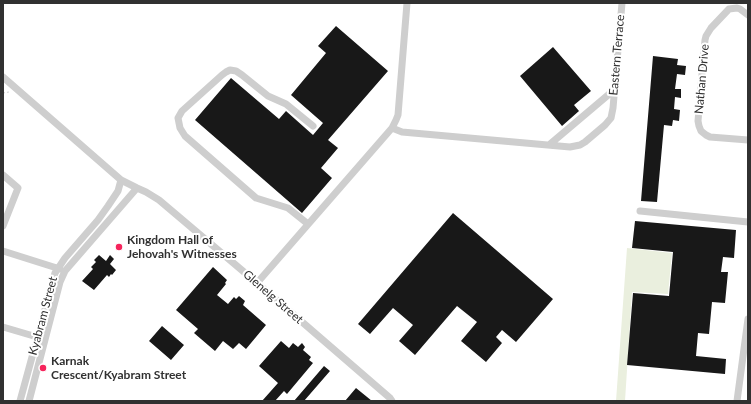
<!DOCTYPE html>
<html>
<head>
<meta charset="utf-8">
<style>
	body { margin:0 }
	#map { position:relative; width:751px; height:404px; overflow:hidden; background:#fff; font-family:Lato,sans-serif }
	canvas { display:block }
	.frame { position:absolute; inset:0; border:4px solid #313131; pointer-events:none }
</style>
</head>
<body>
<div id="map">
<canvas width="751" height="404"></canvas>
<div class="frame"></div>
</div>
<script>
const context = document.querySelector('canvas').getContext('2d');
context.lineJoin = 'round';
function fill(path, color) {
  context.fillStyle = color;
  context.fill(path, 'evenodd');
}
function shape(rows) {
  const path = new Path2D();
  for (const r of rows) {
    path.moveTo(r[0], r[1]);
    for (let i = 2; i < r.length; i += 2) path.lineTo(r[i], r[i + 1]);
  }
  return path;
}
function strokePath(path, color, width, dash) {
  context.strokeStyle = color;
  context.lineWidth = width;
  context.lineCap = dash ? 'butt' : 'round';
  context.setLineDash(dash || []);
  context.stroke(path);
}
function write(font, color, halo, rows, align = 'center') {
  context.font = font + ' Lato,sans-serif';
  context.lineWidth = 4;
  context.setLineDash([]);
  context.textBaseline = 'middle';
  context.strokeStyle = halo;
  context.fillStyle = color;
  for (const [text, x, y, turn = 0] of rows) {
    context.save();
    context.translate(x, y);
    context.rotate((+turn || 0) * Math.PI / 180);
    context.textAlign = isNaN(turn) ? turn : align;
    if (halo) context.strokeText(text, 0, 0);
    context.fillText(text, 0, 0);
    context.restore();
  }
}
const green = shape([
	[627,248,672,253,668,294,632,292,625,401,616,401]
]);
const building = shape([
	[336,26,388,71,328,140,338,148,321,168,332,178,302,213,195,120,231,78,279,119,286,111,313,135,323,123,291,95,326,53,318,46],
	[553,47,591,91,574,105,579,111,562,126,520,76],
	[653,56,678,59,677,65,686,66,685,75,677,74,675,89,681,89,681,98,675,97,674,109,680,110,679,121,673,120,672,126,664,125,657,202,641,201],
	[453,213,553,299,516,342,502,330,496,337,502,343,486,362,461,341,477,322,457,306,415,355,399,341,413,325,393,308,370,334,358,324],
	[635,221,736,230,734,258,723,257,721,272,728,272,725,303,712,302,709,334,698,333,696,356,726,359,725,374,627,365,633,293,669,296,673,252,632,248],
	[99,255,106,261,110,255,114,259,110,264,116,270,112,275,111,274,109,277,107,275,94,290,82,281,93,269,91,267,96,262,94,260],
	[213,267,227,280,225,283,226,284,217,295,228,304,234,297,236,299,239,296,245,301,243,305,266,325,246,349,239,343,233,349,223,341,215,351,194,333,198,329,176,310],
	[162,326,184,345,171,360,149,341],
	[281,341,289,348,293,343,298,347,302,343,305,347,303,350,311,357,309,360,313,363,287,394,284,391,275,401,262,401,278,383,259,366],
	[324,366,330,371,304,401,294,401],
	[356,388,372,401,345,401]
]);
const path = shape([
	[3,93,9,92]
]);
const minor = shape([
	[407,3,398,115,396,120,392,128,402,132,570,147,580,145,585,142,605,125,611,118,613,108,622,3],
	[748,15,740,9,737,8,729,9,711,28,706,36,705,40,698,121,699,126,701,131,706,135,710,137,748,140],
	[3,77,121,180,137,188,146,192,159,200,257,283,390,398,392,401],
	[549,145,614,90],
	[3,175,18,188,3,226],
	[640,211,748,222],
	[308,224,288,208,256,198,185,136,180,128,178,118,182,111,222,75,226,72,230,70,236,71,242,75,268,96,286,104,313,126],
	[3,251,60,269],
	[257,283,392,128],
	[3,327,37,337],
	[20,401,55,273,65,258,98,220,108,206,118,191,121,180],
	[29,401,60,282,65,271,137,188],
	[737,401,748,319]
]);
const markers = [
	[119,247,4,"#f6245c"],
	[43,368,4,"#f6245c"]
];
const streetNames = [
	["Eastern Terrace",617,55,-85],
	["Nathan Drive",702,79,-85],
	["Glenelg Street",273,297,41],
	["Kyabram Street",43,316,-75]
];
const poiNames = [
	["Kingdom Hall of",127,240],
	["Jehovah's Witnesses",127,254],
	["Karnak",51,361],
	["Crescent/Kyabram Street",51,375]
];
fill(green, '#eaefde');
fill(building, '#181818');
strokePath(path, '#cecece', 1, [2, 2]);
strokePath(minor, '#cecece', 7);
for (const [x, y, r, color] of markers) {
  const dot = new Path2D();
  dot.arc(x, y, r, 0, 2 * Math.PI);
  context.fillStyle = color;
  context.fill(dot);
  strokePath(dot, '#fff', 1.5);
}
write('12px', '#313131', '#fff', streetNames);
write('bold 12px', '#313131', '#fff', poiNames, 'left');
</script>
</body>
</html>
